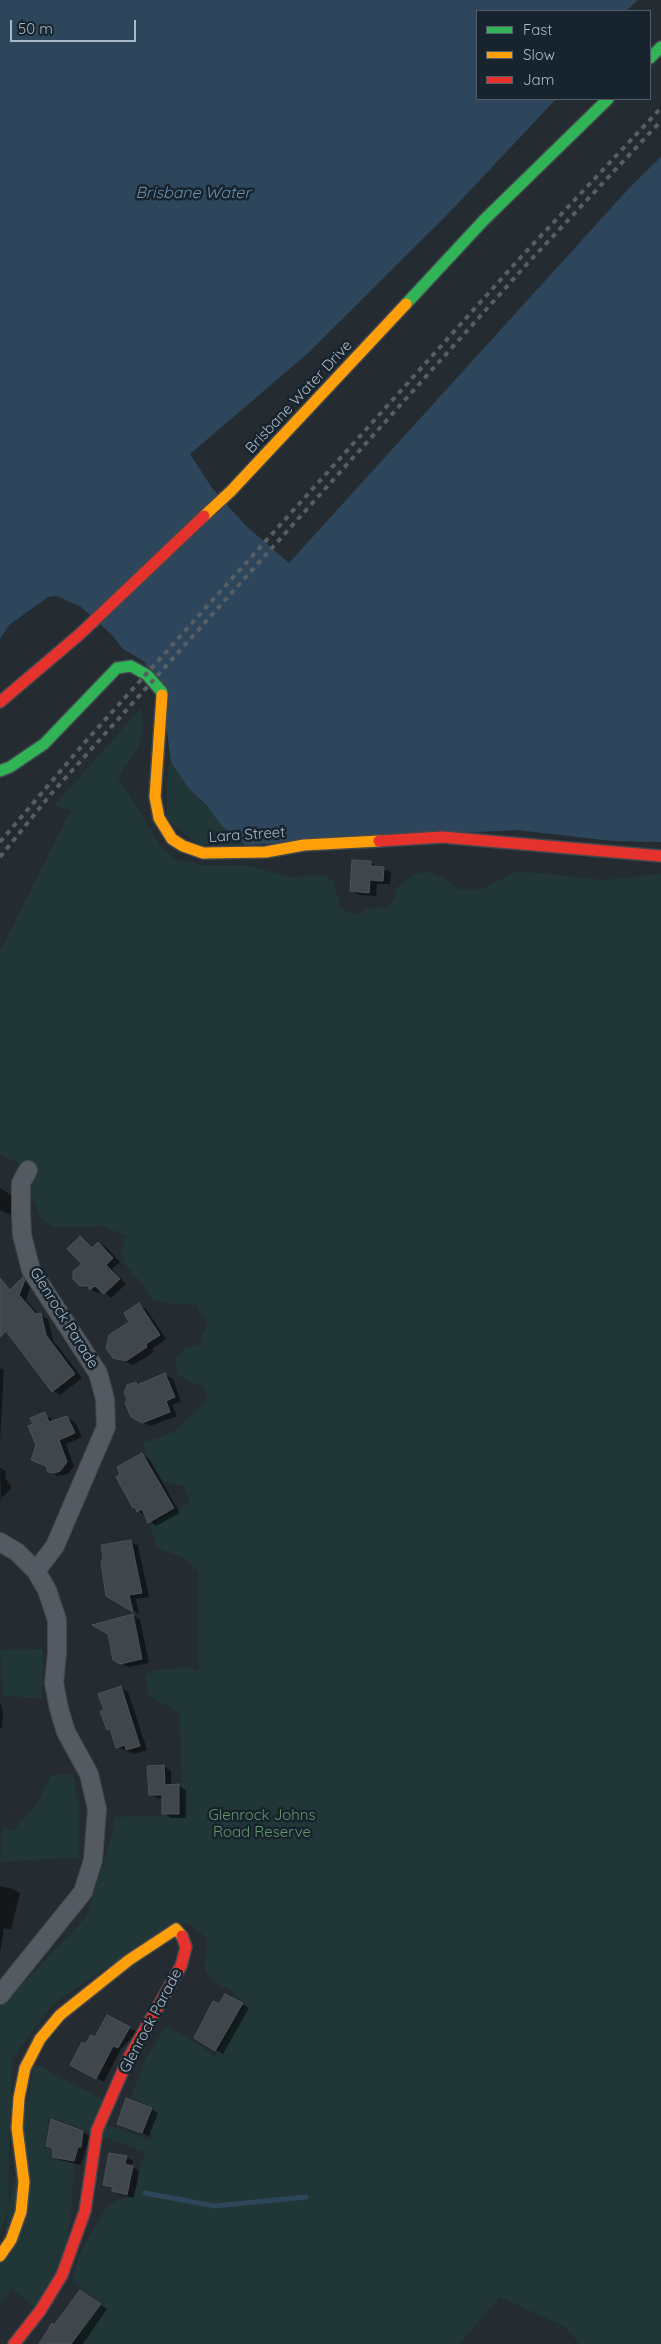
<!DOCTYPE html>
<html>
<head>
<meta charset="utf-8">
<style>
	body { margin:0 }
	#map { position:relative; width:661px; height:2344px; overflow:hidden; background:#242c32; font-family:Quicksand,sans-serif }
	canvas { display:block }
	.legend { position:absolute; left:476px; top:10px; width:175px; height:90px; box-sizing:border-box; background:#17232d; border:1px solid #525f6a; margin:0; padding:6px 9px; list-style:none; font-size:15px; color:#abb9c6 }
	.legend li { display:flex; align-items:center; gap:10px; height:25px }
	.legend b { width:25px; border:1px solid #525f6a }
	.scale { position:absolute; left:10px; top:20px; width:126px; height:22px; box-sizing:border-box; border:2px solid #abb9c6; border-top:0; padding-left:6px; font-size:15px; line-height:18px; white-space:nowrap; color:#abb9c6; -webkit-text-stroke:4px #17232d; paint-order:stroke }
</style>
</head>
<body>
<div id="map">
<canvas width="661" height="2344"></canvas>
<ul class="legend">
<li><b style="height:6px;background:#30b455"></b>Fast</li>
<li><b style="height:6px;background:#ff9f0a"></b>Slow</li>
<li><b style="height:6px;background:#e5322d"></b>Jam</li>
</ul>
<div class="scale">50 m</div>
</div>
<script>
const context = document.querySelector('canvas').getContext('2d');
context.lineJoin = 'round';
function fill(path, color) {
  context.fillStyle = color;
  context.fill(path, 'evenodd');
}
function shape(rows) {
  const path = new Path2D();
  for (const r of rows) {
    path.moveTo(r[0], r[1]);
    for (let i = 2; i < r.length; i += 2) path.lineTo(r[i], r[i + 1]);
  }
  return path;
}
function strokePath(path, color, width, dash) {
  context.strokeStyle = color;
  context.lineWidth = width;
  context.lineCap = dash ? 'butt' : 'round';
  context.setLineDash(dash || []);
  context.stroke(path);
}
function write(font, color, halo, rows, align = 'center') {
  context.font = font + ' Quicksand,sans-serif';
  context.lineWidth = 5;
  context.setLineDash([]);
  context.textBaseline = 'middle';
  context.strokeStyle = halo;
  context.fillStyle = color;
  for (const [text, x, y, turn = 0] of rows) {
    context.save();
    context.translate(x, y);
    context.rotate((+turn || 0) * Math.PI / 180);
    context.textAlign = isNaN(turn) ? turn : align;
    if (halo) context.strokeText(text, 0, 0);
    context.fillText(text, 0, 0);
    context.restore();
  }
}
const green = shape([
	[141,708,143,733,138,748,118,777,162,848,176,860,203,865,245,865,290,877,326,876,333,881,341,909,356,915,367,909,386,908,394,901,397,887,414,875,420,873,429,872,439,876,460,890,483,889,516,872,539,873,604,880,661,874,661,2344,579,2344,566,2327,500,2297,459,2344,82,2344,83,2342,79,2339,82,2331,102,2304,72,2280,79,2255,104,2211,115,2201,129,2197,139,2185,137,2174,145,2152,101,2136,105,2124,149,2140,153,2135,146,2131,155,2108,131,2097,146,2058,166,2026,184,2035,215,2056,247,2004,231,1990,215,1983,205,1971,207,1940,198,1930,186,1923,104,1969,52,2005,12,2059,8,2179,9,2208,0,2231,0,2007,86,1917,113,1833,114,1817,183,1815,180,1714,149,1695,145,1675,154,1670,187,1668,199,1671,199,1572,186,1559,158,1548,150,1526,191,1501,183,1486,163,1481,146,1454,143,1443,174,1432,208,1399,203,1386,189,1381,177,1374,176,1358,183,1350,202,1344,202,1334,208,1325,196,1305,171,1304,150,1298,142,1283,126,1266,121,1254,126,1235,100,1225,93,1227,52,1227,40,1216,34,1201,27,1194,22,1165,0,1154,0,952,71,810,54,806],
	[171,762,188,789,246,845,199,845,166,819,168,767],
	[43,1649,42,1698,3,1696,0,1650],
	[73,1774,79,1810,79,1857,0,1862,2,1828,14,1830,37,1804,51,1775],
	[34,2063,105,2101,92,2132,49,2117,44,2148,51,2150,49,2158,74,2164,71,2214,65,2251,36,2308,11,2289,0,2304,0,2262]
]);
const water = shape([
	[0,0,638,0,626,11,477,11,477,99,556,99,447,215,308,353,190,454,212,488,245,525,289,563,631,186,661,157,661,842,613,841,516,830,246,845,222,826,206,805,188,788,171,762,167,731,145,662,123,649,112,635,81,607,57,596,48,597,9,625,0,639]
]);
const shadow = shape([
	[371,862,378,868,391,872,390,884,377,884,376,896,359,895,352,891],
	[0,1188,17,1199,11,1215,0,1210],
	[80,1237,93,1248,99,1243,106,1247,120,1262,112,1269,126,1284,111,1298,101,1290,98,1293,80,1285,83,1264],
	[23,1278,31,1284,26,1300,39,1315,48,1319,53,1340,82,1378,60,1395,53,1391,8,1332,0,1327,0,1280,12,1290],
	[139,1305,146,1309,166,1339,152,1349,154,1352,133,1365,114,1357],
	[0,1368,4,1370,0,1440],
	[165,1375,173,1379,181,1401,172,1405,177,1416,150,1426,140,1421,128,1399,136,1383,139,1385],
	[45,1414,54,1422,67,1417,75,1422,82,1437,66,1444,74,1466,68,1474,57,1476,49,1471,47,1467,33,1460,38,1445,34,1424],
	[142,1455,149,1459,180,1513,156,1526,134,1507],
	[0,1468,6,1471,5,1478,11,1486,10,1490,2,1497,1,1502],
	[131,1542,138,1546,149,1597,136,1599,139,1614,107,1595],
	[133,1615,140,1620,149,1663,128,1667,114,1659],
	[121,1688,128,1692,147,1750,134,1754,117,1747,113,1732,108,1729,106,1710],
	[0,1701,3,1712,2,1728,0,1728],
	[164,1767,171,1771,171,1786,179,1786,186,1790,186,1818,171,1818,164,1813,163,1798,158,1798,150,1794],
	[0,1886,13,1889,20,1893,11,1930,4,1928,0,1952],
	[225,1995,249,2008,223,2054,195,2038],
	[107,2017,137,2032,121,2049,104,2082,72,2064,86,2046,96,2039],
	[151,2109,158,2113,149,2136,118,2123],
	[82,2132,90,2136,81,2165,60,2160,53,2156,54,2149,48,2146],
	[126,2157,133,2161,132,2167,139,2171,134,2198,120,2195,104,2184],
	[88,2295,107,2309,83,2344,46,2344,54,2326]
]);
const stream = shape([
	[145,2193,215,2206,306,2197]
]);
const building = shape([
	[352,860,371,861,371,866,384,867,383,881,370,880,369,893,350,891,352,860],
	[80,1236,92,1248,98,1242,113,1258,106,1265,120,1279,104,1294,95,1286,90,1290,87,1286,80,1286,73,1279,73,1271,82,1264,67,1249,80,1236],
	[23,1277,25,1280,19,1295,36,1314,41,1313,46,1335,75,1374,52,1392,6,1331,0,1337,0,1278,10,1290,23,1277],
	[139,1303,160,1335,146,1344,147,1347,126,1361,113,1358,106,1348,109,1335,129,1322,124,1313,139,1303],
	[165,1373,175,1397,166,1401,170,1412,142,1423,131,1417,125,1403,127,1399,124,1393,127,1385,136,1382,137,1385,165,1373],
	[45,1412,49,1422,67,1416,75,1433,59,1440,67,1462,60,1471,55,1473,48,1472,46,1466,31,1460,36,1445,28,1426,33,1424,30,1418,45,1412],
	[142,1453,174,1508,148,1523,142,1509,137,1512,135,1507,133,1508,116,1477,120,1474,117,1467,142,1453],
	[131,1540,142,1593,129,1595,133,1612,106,1596,101,1562,103,1559,101,1545,131,1540],
	[133,1614,142,1659,120,1664,113,1660,108,1634,92,1625,133,1614],
	[121,1686,140,1746,126,1750,125,1745,116,1748,110,1729,107,1730,100,1711,104,1710,98,1694,121,1686],
	[164,1765,165,1785,179,1784,179,1814,162,1814,162,1795,149,1795,147,1766,164,1765],
	[225,1994,243,2003,215,2051,194,2038,213,2001,219,2004,225,1994],
	[107,2015,130,2027,118,2048,113,2046,96,2079,70,2065,82,2042,85,2044,91,2035,95,2037,107,2015],
	[126,2098,152,2108,142,2133,117,2124,126,2098],
	[51,2119,83,2131,81,2147,78,2147,74,2161,52,2157,53,2148,46,2146,51,2119],
	[109,2153,127,2156,125,2164,133,2166,127,2195,112,2191,112,2187,103,2185,109,2153],
	[80,2290,101,2304,71,2344,39,2344,52,2323,54,2325,80,2290]
]);
const street = shape([
	[28,1170,21,1183,21,1214,22,1235,31,1270,98,1373,105,1399,106,1427,55,1546,36,1571],
	[0,1542,17,1552,36,1571,47,1590,57,1620,57,1653,54,1683,59,1709,66,1732,89,1774,97,1809,93,1860,83,1892,0,1995]
]);
const fast = shape([
	[650,58,661,47],
	[406,304,484,220,608,99],
	[0,771,10,767,44,744,117,668,131,666,147,675,162,692,162,695]
]);
const slow = shape([
	[204,516,231,491,406,304],
	[162,695,155,797,159,818,172,839,183,846,203,853,266,852,304,845,379,841],
	[0,2256,11,2240,21,2212,24,2182,17,2128,19,2098,25,2068,40,2039,60,2015,129,1960,176,1929,182,1936]
]);
const jam = shape([
	[0,702,80,634,204,516],
	[379,841,442,837,661,856],
	[14,2344,40,2311,62,2275,85,2211,97,2130,128,2059,181,1966,186,1947,182,1936]
]);
const rail = shape([
	[0,842,86,741,521,257,661,108],
	[0,857,51,794,527,264,661,121]
]);
const streetNames = [
	["Brisbane Water Drive",299,397,-47],
	["Lara Street",247,835,-4],
	["Glenrock Parade",64,1318,58],
	["Glenrock Parade",151,2021,-62]
];
const parkNames = [
	["Glenrock Johns",262,1815],
	["Road Reserve",262,1832]
];
const waterNames = [
	["Brisbane Water",193,193]
];
fill(green, '#213737');
fill(water, '#2d465b');
fill(shadow, '#0007');
strokePath(stream, '#2d465b', 5);
fill(building, '#3f464c');
strokePath(building, '#4b545a', 1);
strokePath(street, '#42484d', 20);
strokePath(fast, '#42484d', 14);
strokePath(slow, '#42484d', 14);
strokePath(jam, '#42484d', 14);
strokePath(street, '#535a61', 18);
strokePath(fast, '#30b455', 11);
strokePath(slow, '#ff9f0a', 11);
strokePath(jam, '#e5322d', 11);
strokePath(rail, '#575e64', 4, [5, 5]);
write('15px', '#abb9c6', '#17232d', streetNames);
write('15px', '#629767', '#17232d', parkNames);
write('italic 16px', '#698fac', '#17232d', waterNames);
</script>
</body>
</html>
